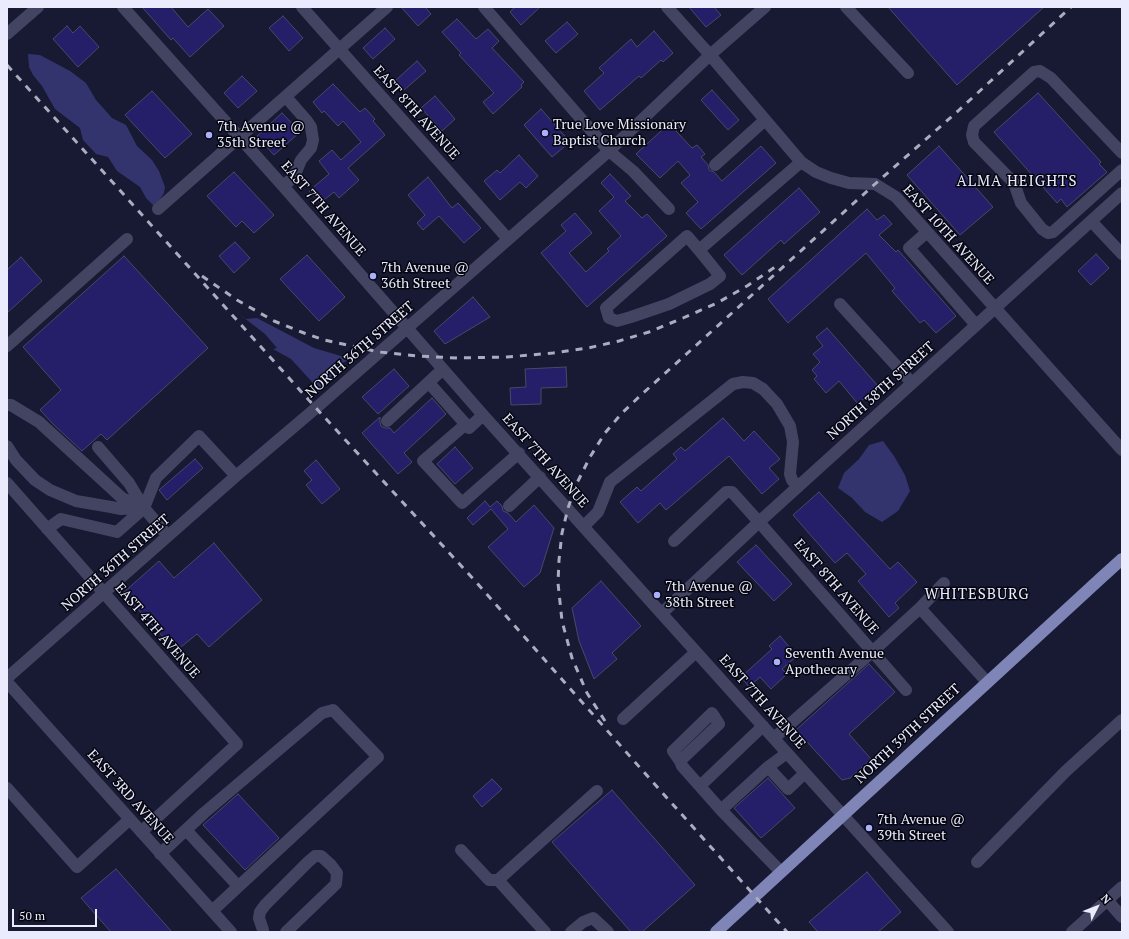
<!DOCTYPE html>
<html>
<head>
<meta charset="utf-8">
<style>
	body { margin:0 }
	#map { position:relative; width:1129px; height:939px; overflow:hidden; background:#181932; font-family:"PT Serif",serif }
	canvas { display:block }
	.frame { position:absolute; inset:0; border:8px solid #eaecfe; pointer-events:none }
	.north { position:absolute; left:1077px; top:887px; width:40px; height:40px; -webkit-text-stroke:3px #050610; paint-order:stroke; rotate:48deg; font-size:11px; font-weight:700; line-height:16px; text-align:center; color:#eaecfe }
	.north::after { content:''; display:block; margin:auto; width:14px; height:18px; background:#eaecfe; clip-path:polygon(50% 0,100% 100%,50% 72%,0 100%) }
	.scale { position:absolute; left:12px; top:909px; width:85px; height:18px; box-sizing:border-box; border:2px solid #eaecfe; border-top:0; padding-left:5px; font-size:12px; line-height:14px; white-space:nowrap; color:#eaecfe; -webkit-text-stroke:3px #050610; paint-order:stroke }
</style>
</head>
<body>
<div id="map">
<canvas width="1129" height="939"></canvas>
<div class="frame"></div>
<div class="north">N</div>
<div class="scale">50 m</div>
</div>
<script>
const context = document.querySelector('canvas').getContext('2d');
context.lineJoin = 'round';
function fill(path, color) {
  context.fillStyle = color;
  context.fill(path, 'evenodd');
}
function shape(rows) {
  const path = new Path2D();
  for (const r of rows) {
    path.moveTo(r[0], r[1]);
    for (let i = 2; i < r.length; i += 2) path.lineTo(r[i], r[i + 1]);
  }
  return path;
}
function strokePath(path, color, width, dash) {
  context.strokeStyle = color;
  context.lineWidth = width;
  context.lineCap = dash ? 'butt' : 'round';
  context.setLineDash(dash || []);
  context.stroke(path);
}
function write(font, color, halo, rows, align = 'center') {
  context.font = font + ' "PT Serif",serif';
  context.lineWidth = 3;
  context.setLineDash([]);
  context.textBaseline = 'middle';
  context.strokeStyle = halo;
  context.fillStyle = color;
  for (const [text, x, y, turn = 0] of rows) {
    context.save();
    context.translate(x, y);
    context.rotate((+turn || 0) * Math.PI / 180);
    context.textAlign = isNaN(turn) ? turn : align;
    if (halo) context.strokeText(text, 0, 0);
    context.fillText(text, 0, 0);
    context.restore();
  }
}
const green = shape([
	[28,54,40,55,70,71,86,83,96,100,112,118,126,125,137,146,152,160,159,171,165,187,164,193,155,207,146,198,140,187,117,171,108,157,96,154,83,140,80,128,55,109,42,86,33,75,29,67],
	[224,301,245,319,257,318,314,348,351,359,336,366,330,380,321,390,315,394,312,382,291,359,273,349,277,348,265,334,243,317],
	[883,441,894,456,905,475,910,491,898,511,882,522,865,512,852,498,838,488,844,473,859,459,869,445]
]);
const building = shape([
	[142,7,171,7,188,27,208,9,224,26,190,57,173,38,171,40,142,7],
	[401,7,425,7,431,14,418,26,401,7],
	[515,7,540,7,521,25,510,12,515,7],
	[689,7,714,7,721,15,706,27,689,7],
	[888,7,1044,7,957,85,888,7],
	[283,16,303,38,289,51,269,28,283,16],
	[457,19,476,39,488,29,499,41,492,48,524,82,521,85,522,87,493,114,483,102,494,93,459,55,461,53,442,32,457,19],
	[567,22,578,34,556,53,545,41,567,22],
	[67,26,73,33,80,26,99,47,78,67,53,39,67,26],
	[385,28,395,39,373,59,363,48,385,28],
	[654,31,673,53,663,62,661,60,641,78,639,76,600,110,584,91,604,73,599,68,631,39,637,47,654,31],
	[417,61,426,71,404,90,396,80,417,61],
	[242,76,257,91,238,108,224,93,242,76],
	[333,84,360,112,365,108,375,119,373,121,385,135,348,168,359,180,339,198,334,192,320,203,309,191,329,174,319,161,332,150,341,160,361,142,343,121,338,126,324,111,322,113,313,102,333,84],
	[712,90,739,120,728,130,701,100,712,90],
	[152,91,192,134,165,158,125,115,152,91],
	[1038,93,1101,162,1099,164,1107,172,1067,207,1061,199,1057,203,994,132,1038,93],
	[435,96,455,119,442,131,421,108,435,96],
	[541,109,570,142,552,157,524,125,541,109],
	[282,113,300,132,274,155,257,136,282,113],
	[673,120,680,127,676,131,692,148,697,145,705,154,701,157,708,165,709,170,714,172,722,181,761,146,776,163,701,229,686,213,698,202,681,183,690,175,678,161,660,178,636,154,673,120],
	[939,146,993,207,960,235,907,175,939,146],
	[519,155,538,176,526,188,520,182,500,200,484,181,497,170,500,173,519,155],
	[234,172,274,215,254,233,242,221,236,227,207,196,234,172],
	[610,174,631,196,625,201,642,218,647,214,667,236,587,307,541,253,566,231,561,225,575,213,592,233,569,253,586,272,609,251,607,249,621,236,599,211,614,197,601,183,610,174],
	[428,177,452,208,458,203,481,228,464,243,439,216,423,230,417,223,425,215,408,195,428,177],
	[799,188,820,212,784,244,781,240,742,275,724,255,799,188],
	[867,209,877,220,884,215,892,224,879,235,896,252,898,250,956,316,936,333,924,320,920,323,892,291,895,288,866,253,788,323,768,299,867,209],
	[235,242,250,258,234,273,219,256,235,242],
	[1096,254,1109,268,1091,285,1078,271,1096,254],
	[307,255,345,297,319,321,280,279,307,255],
	[124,256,208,348,107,440,101,434,82,451,54,425,40,410,61,390,23,347,124,256],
	[21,257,42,281,7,313,7,270,21,257],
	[473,297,490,317,445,344,434,331,473,297],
	[827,328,878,386,858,404,839,381,826,393,814,379,817,376,812,370,820,362,813,354,823,346,816,337,827,328],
	[566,367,567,387,541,388,541,404,511,405,510,388,526,387,525,369,566,367],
	[394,369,409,386,378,414,362,397,394,369],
	[432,398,446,414,404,453,412,462,398,474,362,433,380,417,380,422,381,426,385,428,390,428,394,433,432,398],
	[723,418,744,441,754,431,780,459,769,468,779,479,762,494,729,456,666,510,660,503,638,523,620,502,637,487,641,491,677,459,673,454,681,447,685,451,723,418],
	[455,447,473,468,455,484,437,464,455,447],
	[195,459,203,468,167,500,159,490,195,459],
	[316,460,340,489,322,504,306,485,312,480,304,471,316,460],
	[819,492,890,569,898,562,917,582,895,603,899,608,889,617,858,581,866,574,847,553,835,563,793,515,819,492],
	[485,501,490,507,497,501,502,506,503,511,508,513,516,522,534,505,554,528,540,573,524,587,488,547,508,529,491,509,473,525,467,518,485,501],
	[214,543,262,600,209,647,197,634,176,651,123,593,159,561,174,578,214,543],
	[756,545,792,584,774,601,737,562,756,545],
	[601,581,641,626,612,653,617,659,594,679,579,641,572,608,601,581],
	[780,636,797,656,782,669,787,674,771,689,760,677,749,687,741,677,772,649,769,646,780,636],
	[869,664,895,692,849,734,871,759,850,778,842,780,796,730,869,664],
	[768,778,795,808,761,838,734,808,768,778],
	[492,779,502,789,482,807,473,796,492,779],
	[612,790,695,885,642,932,631,932,552,842,612,790],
	[238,794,279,838,245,870,203,825,238,794],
	[116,869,172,932,111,932,81,898,116,869],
	[867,872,901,912,878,932,818,932,809,922,867,872]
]);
const minor = shape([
	[123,7,283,186,483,415,948,932],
	[302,7,508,239],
	[484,7,609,151,633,171,669,209],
	[667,7,710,55,801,162,816,172,831,178,849,183,875,184,896,197,1122,450],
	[846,7,908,73],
	[7,34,38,7],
	[1122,153,1051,78,1040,71,1034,72,974,126,972,135,974,142,1014,183,1021,203,1042,229,1048,233,1053,232,1122,170],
	[715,165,765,120],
	[283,186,294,177,301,160,311,148,313,140,311,127,307,121,286,97],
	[158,209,387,7],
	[1091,221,1122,254],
	[926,233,909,248,976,325],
	[699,250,720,276,710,284,669,304,631,317,617,321,609,318,606,308,687,236,699,250,801,162],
	[840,304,912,383],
	[7,346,127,239],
	[429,383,469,428,483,415],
	[7,405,11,405,39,422,122,498,144,508],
	[387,421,443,369],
	[466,424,423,461,462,503,519,453],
	[7,446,16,460,35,480,50,490,76,501,111,507,121,509,143,508],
	[98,447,129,483,144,508],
	[7,483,237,744,141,832],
	[509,506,540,477],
	[144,508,156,478,199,436,236,476],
	[584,526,598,512,610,482,733,384,743,382,753,383,763,389,777,404,790,426,793,442,790,474,792,480,798,487],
	[47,529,61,519,117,532,144,508,168,536],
	[674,541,726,492,732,492,759,522,906,690],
	[920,608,987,682],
	[662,613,759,522,1122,193],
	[7,678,236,476,316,408,609,151,710,55,765,7],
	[7,682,231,932],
	[623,719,696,652],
	[774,738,872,652,920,608,944,583],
	[680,761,719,724,712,713,673,751,680,761,682,766,721,810,781,872],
	[768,767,788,789,805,773],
	[700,786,763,726],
	[7,788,77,867,130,819],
	[721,810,768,767,787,753],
	[186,830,238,886],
	[461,850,489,880,498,880,597,791],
	[160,854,204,813,322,713,333,710,378,757,212,911],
	[977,862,1066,771,1122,720],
	[498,880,545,932],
	[1107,900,1122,917],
	[263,930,259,918,260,912,265,905,308,862,315,856,321,856,331,865,337,873,336,884,286,932],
	[571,932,583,922,593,918,608,932],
	[1072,932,1122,887]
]);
const major = shape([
	[716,932,1101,578,1122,559]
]);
const rail = shape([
	[7,65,316,408,477,583,642,770,787,932],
	[202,276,237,300,274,321,304,333,324,340,379,352,417,356,457,358,507,357,553,353,588,348,619,341,649,332,683,318,717,303,747,286,778,265],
	[605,721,587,693,572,658,562,621,558,583,559,560,562,533,568,508,577,483,590,457,605,433,622,413,641,395,875,184,958,111,1071,7]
]);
const markers = [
	[545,133,4,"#aab0fc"],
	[209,135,4,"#aab0fc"],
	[373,276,4,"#aab0fc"],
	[657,595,4,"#aab0fc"],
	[777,662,4,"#aab0fc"],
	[869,828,4,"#aab0fc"]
];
const streetNames = [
	["EAST 8TH AVENUE",416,113,48],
	["EAST 7TH AVENUE",323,209,49],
	["EAST 10TH AVENUE",948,235,48],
	["NORTH 36TH STREET",360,350,-41],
	["NORTH 38TH STREET",881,391,-42],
	["EAST 7TH AVENUE",545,461,48],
	["NORTH 36TH STREET",116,563,-41],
	["EAST 8TH AVENUE",836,587,49],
	["EAST 4TH AVENUE",157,631,49],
	["EAST 7TH AVENUE",762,702,48],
	["NORTH 39TH STREET",908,734,-43],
	["EAST 3RD AVENUE",130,797,48]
];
const poiNames = [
	["True Love Missionary",553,125],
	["Baptist Church",553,141],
	["7th Avenue @",217,127],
	["35th Street",217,143],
	["7th Avenue @",381,268],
	["36th Street",381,284],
	["7th Avenue @",665,587],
	["38th Street",665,603],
	["Seventh Avenue",785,654],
	["Apothecary",785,670],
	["7th Avenue @",877,820],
	["39th Street",877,836]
];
const neighbourhoodNames = [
	["ALMA HEIGHTS",1017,182],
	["WHITESBURG",977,595]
];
fill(green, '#33346d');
fill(building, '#251e68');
strokePath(building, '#474a67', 1);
strokePath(minor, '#424461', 12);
strokePath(major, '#8085b7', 12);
strokePath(rail, '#aaacc0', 3, [7, 7]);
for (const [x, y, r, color] of markers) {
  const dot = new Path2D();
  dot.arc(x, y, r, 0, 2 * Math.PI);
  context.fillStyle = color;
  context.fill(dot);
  strokePath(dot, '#050610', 1.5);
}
write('14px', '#eaecfe', '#050610', streetNames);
write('14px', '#eaecfe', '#050610', poiNames, 'left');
context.letterSpacing = '1px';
write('15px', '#eaecfe', '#050610', neighbourhoodNames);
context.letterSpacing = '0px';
</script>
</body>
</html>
